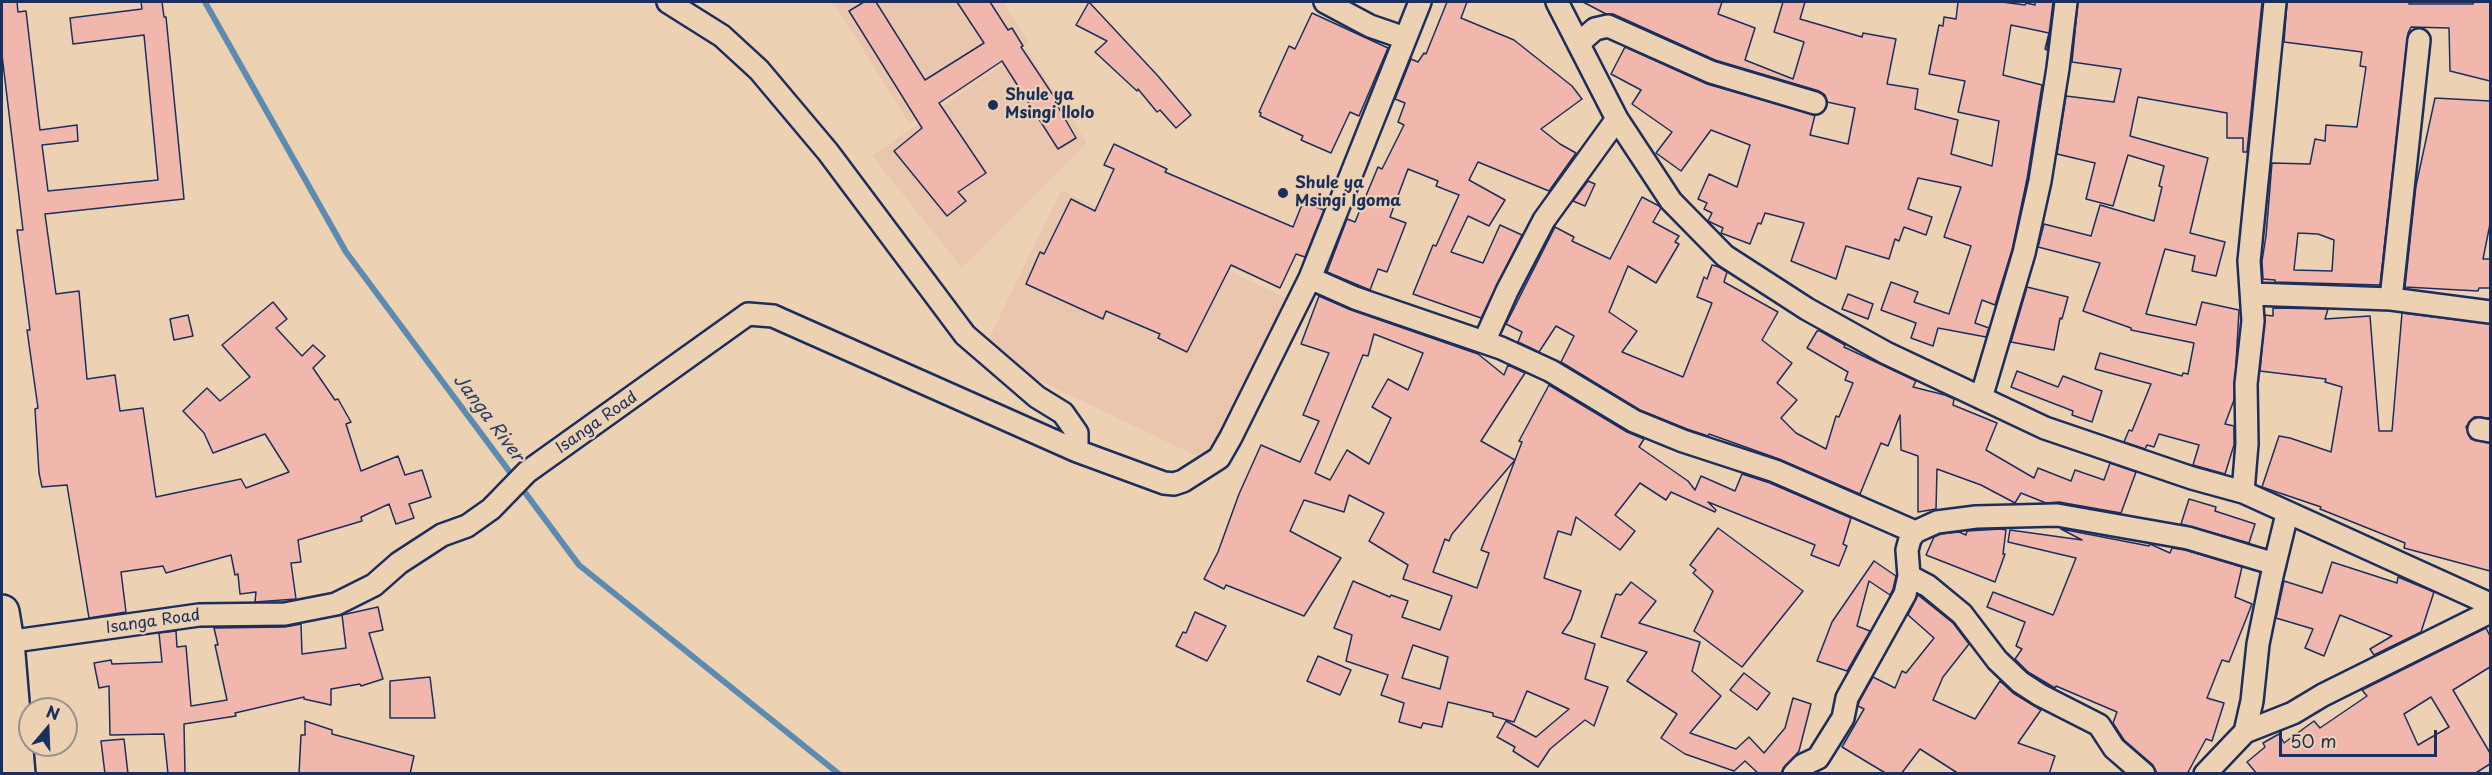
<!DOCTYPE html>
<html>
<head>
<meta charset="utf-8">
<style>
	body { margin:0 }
	#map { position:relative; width:2492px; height:775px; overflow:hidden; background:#edd1b3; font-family:"Playpen Sans",sans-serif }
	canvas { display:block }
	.frame { position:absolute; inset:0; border:3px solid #1b2f5e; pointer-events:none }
	.north { position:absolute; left:18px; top:697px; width:60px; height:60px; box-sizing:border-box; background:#edd1b3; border:2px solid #999091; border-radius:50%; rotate:19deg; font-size:16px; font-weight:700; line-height:24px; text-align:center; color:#1b2f5e }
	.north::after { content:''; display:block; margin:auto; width:21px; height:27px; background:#1b2f5e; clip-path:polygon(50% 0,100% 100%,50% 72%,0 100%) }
	.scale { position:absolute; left:2279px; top:730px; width:158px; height:27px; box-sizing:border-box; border:3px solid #1b2f5e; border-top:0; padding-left:8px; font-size:18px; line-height:21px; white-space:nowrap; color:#1b2f5e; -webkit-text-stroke:4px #edd1b3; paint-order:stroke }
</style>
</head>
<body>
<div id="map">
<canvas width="2492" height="775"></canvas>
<div class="frame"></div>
<div class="north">N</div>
<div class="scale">50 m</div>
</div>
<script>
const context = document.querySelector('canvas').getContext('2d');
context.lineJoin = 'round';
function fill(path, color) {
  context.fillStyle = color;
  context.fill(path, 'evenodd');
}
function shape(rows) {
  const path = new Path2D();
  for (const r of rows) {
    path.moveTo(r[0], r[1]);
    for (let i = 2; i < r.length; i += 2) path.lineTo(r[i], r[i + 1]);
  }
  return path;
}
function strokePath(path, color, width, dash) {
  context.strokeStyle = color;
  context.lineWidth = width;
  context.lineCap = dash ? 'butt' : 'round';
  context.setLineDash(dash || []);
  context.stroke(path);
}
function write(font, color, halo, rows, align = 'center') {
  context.font = font + ' "Playpen Sans",sans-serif';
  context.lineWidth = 4.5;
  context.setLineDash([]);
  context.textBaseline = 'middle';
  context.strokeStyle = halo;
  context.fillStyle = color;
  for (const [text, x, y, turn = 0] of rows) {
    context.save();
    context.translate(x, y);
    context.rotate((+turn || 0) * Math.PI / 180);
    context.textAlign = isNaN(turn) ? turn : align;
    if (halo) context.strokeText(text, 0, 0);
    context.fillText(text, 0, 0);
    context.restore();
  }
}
const built = shape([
	[833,2,1003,2,1029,43,995,64,990,71,965,89,909,123],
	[1026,48,1087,143,962,268,872,156],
	[1061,190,1290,300,1211,463,982,353]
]);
const stream = shape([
	[205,2,346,252,579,565,839,774]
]);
const building = shape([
	[2,2,17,2,18,12,26,11,40,130,77,125,78,141,42,145,48,191,158,180,144,35,73,44,70,18,142,9,141,2,162,2,164,17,166,17,184,199,45,214,56,294,79,291,87,379,115,375,120,411,143,408,156,497,241,479,246,488,289,472,265,434,213,453,204,433,183,411,207,388,220,401,250,377,222,345,273,302,287,319,276,328,302,356,313,345,325,356,313,368,335,400,338,399,351,422,346,424,361,471,398,456,405,475,422,470,431,497,409,504,414,518,396,524,389,504,361,517,362,521,298,540,301,562,291,563,296,599,255,602,256,592,240,594,238,574,235,575,231,555,166,573,163,566,121,572,126,612,89,618,67,485,42,487,39,473,35,409,38,408,27,330,30,330,17,230,23,230,2,55,2,2],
	[864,2,876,2,925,80,984,43,957,2,990,2,1008,30,1012,28,1023,46,1021,47,1059,104,1057,105,1076,138,1058,149,1002,61,939,103,986,173,958,192,966,201,947,216,894,151,922,128,849,11,864,2],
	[1089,2,1158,76,1191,115,1176,128,1160,110,1157,112,1138,89,1137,91,1095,52,1107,41,1076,25,1089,2],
	[1447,2,1467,2,1461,18,1514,40,1572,86,1582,99,1541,129,1560,144,1576,153,1549,191,1478,162,1469,180,1505,200,1489,226,1468,216,1451,252,1483,263,1500,225,1522,235,1481,318,1413,294,1433,245,1436,246,1459,195,1436,186,1438,181,1408,169,1390,217,1406,223,1387,272,1378,269,1370,290,1327,272,1347,219,1355,222,1378,167,1382,169,1404,125,1398,122,1405,103,1395,99,1411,59,1418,62,1424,53,1426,54,1447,2],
	[1583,2,1722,2,1718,14,1755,28,1745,60,1793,79,1804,42,1774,32,1783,2,1805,2,1800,19,1862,37,1863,33,1896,39,1887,84,1918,89,1915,109,1958,120,1951,154,1992,166,1999,121,1958,112,1965,81,1929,74,1939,25,1943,26,1944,17,1956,19,1958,2,2002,2,2025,5,2026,3,2035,5,2035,2,2053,2,2047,50,2045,49,2049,33,2011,25,2003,75,2042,85,2027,179,2012,250,1995,305,1982,300,1975,323,1989,328,1986,337,1938,328,1933,346,1911,338,1916,323,1881,310,1891,282,1918,292,1914,302,1949,314,1971,246,1944,237,1961,187,1918,178,1908,209,1932,217,1926,235,1904,227,1899,241,1895,239,1889,259,1846,246,1836,279,1791,261,1804,223,1765,213,1761,224,1758,223,1750,244,1721,233,1723,228,1708,221,1712,213,1704,209,1707,203,1698,199,1709,174,1737,187,1750,145,1711,130,1681,171,1656,153,1672,132,1632,104,1641,90,1611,74,1625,47,1707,84,1815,115,1810,135,1848,144,1855,108,1827,102,1825,95,1819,91,1715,60,1613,14,1606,14,1583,2],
	[2078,2,2262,2,2247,152,2243,152,2243,138,2227,138,2227,113,2138,97,2130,136,2208,158,2190,233,2225,242,2216,276,2192,271,2195,256,2165,249,2146,314,2196,325,2202,302,2239,310,2234,400,2225,424,2234,426,2234,445,2225,474,2193,465,2199,445,2159,434,2154,447,2147,445,2145,449,2124,442,2129,430,2132,431,2151,384,2095,369,2100,353,2182,376,2183,373,2188,374,2194,343,2131,330,2131,328,2083,311,2100,263,2038,247,2044,224,2091,236,2100,205,2154,221,2162,187,2159,186,2164,166,2128,155,2113,206,2086,199,2095,163,2057,154,2066,96,2114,102,2121,69,2072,62,2078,2],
	[2287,2,2409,2,2409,4,2473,4,2474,2,2490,2,2490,81,2450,71,2449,28,2411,27,2408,33,2380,285,2275,282,2275,280,2263,279,2262,261,2266,236,2272,163,2310,164,2315,139,2325,141,2326,125,2357,127,2366,67,2360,66,2362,52,2284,42,2287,2],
	[2298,233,2318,234,2334,240,2332,271,2294,270,2298,233],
	[1312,13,1388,48,1359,116,1350,112,1331,153,1301,140,1303,136,1260,116,1261,113,1259,112,1289,46,1295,49,1312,13],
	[2435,98,2490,101,2490,224,2483,259,2490,259,2490,288,2479,288,2478,291,2405,287,2416,186,2435,98],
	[1114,144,1167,169,1165,172,1293,227,1303,202,1324,210,1305,257,1296,254,1280,288,1231,265,1187,352,1158,338,1160,334,1106,311,1103,319,1026,284,1040,252,1044,254,1071,199,1095,211,1114,169,1104,165,1114,144],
	[1588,181,1595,184,1585,206,1573,201,1588,181],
	[1642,197,1659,206,1661,208,1653,222,1679,236,1675,242,1679,244,1656,283,1628,266,1609,312,1637,331,1622,352,1683,377,1712,303,1697,297,1704,277,1707,279,1712,265,1719,267,1727,272,1724,282,1778,312,1762,340,1792,363,1777,383,1797,400,1781,418,1796,433,1826,449,1836,416,1839,417,1853,383,1845,380,1848,372,1807,348,1817,331,1820,331,1845,345,1844,347,1916,381,1913,387,1945,395,1954,399,1953,405,1997,423,1986,450,2034,478,2038,468,2071,481,2075,470,2104,480,2110,463,2136,472,2121,513,2059,502,2046,503,2021,493,2015,503,1981,485,1937,469,1936,509,1918,512,1918,456,1901,450,1900,415,1888,446,1881,443,1860,494,1779,459,1709,434,1708,436,1687,429,1640,410,1561,362,1574,336,1556,326,1539,352,1518,342,1522,332,1506,324,1555,227,1574,237,1572,241,1610,259,1642,197],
	[2027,287,2068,297,2062,319,2060,318,2054,350,2011,342,2027,287],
	[1848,294,1873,304,1868,319,1842,309,1848,294],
	[1319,296,1351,310,1478,354,1504,375,1508,365,1525,373,1481,441,1515,460,1522,442,1519,441,1549,385,1627,432,1644,439,1639,447,1688,481,1695,490,1701,476,1735,491,1742,474,1770,483,1851,518,1843,544,1847,546,1839,566,1811,555,1815,545,1708,502,1716,510,1715,512,1671,492,1666,500,1640,483,1615,515,1635,531,1620,550,1576,517,1571,535,1558,531,1544,578,1581,591,1571,620,1562,633,1595,644,1585,679,1608,687,1594,726,1585,720,1550,749,1538,767,1513,751,1515,747,1497,737,1506,721,1536,737,1569,709,1527,691,1514,722,1493,716,1493,713,1448,702,1442,727,1423,723,1421,728,1399,722,1404,703,1381,695,1388,675,1346,661,1352,635,1334,628,1353,581,1390,597,1391,595,1408,601,1402,617,1440,630,1452,596,1403,579,1408,565,1369,541,1384,513,1349,495,1344,512,1304,500,1290,531,1341,558,1304,616,1226,585,1224,589,1204,579,1218,552,1239,494,1261,445,1300,462,1319,421,1303,415,1329,353,1301,344,1319,296],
	[1374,334,1423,353,1408,390,1388,379,1372,407,1391,418,1369,464,1347,450,1330,480,1315,473,1363,355,1368,356,1374,334],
	[1515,460,1481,550,1489,553,1477,588,1433,572,1445,539,1449,541,1452,534,1515,460],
	[1413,645,1448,657,1440,689,1402,678,1413,645],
	[2273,308,2328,309,2325,319,2370,316,2379,431,2392,431,2402,313,2490,324,2490,418,2474,417,2466,427,2471,439,2490,443,2490,571,2404,548,2405,543,2320,509,2321,507,2262,487,2279,436,2290,438,2331,452,2342,387,2325,382,2326,379,2260,371,2265,315,2273,316,2273,308],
	[188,315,193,336,174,340,170,319,188,315],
	[2017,371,2058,387,2063,376,2102,391,2092,422,2072,415,2073,411,2011,387,2017,371],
	[2189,499,2216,507,2215,511,2255,524,2249,543,2181,524,2189,499],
	[1718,528,1803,591,1742,667,1694,631,1713,591,1693,573,1696,570,1690,565,1718,528],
	[2001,529,2006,530,2003,554,2005,554,1995,582,1926,555,1934,537,1941,534,1959,532,1966,535,1967,531,2001,529],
	[2061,529,2149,546,2150,544,2170,553,2172,548,2185,550,2242,567,2235,597,2252,604,2229,662,2222,660,2207,698,2224,703,2212,741,2206,739,2187,774,2156,774,2153,765,2124,740,2113,723,2117,712,2056,686,2055,688,2028,672,2015,659,2022,649,2016,646,2025,622,1987,607,1993,592,2053,615,2054,613,2076,558,2008,542,2010,530,2082,540,2061,529],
	[1874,561,1896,576,1893,589,1890,595,1869,581,1857,626,1870,631,1847,671,1817,661,1832,622,1874,561],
	[2332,562,2397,583,2398,577,2434,592,2421,632,2374,655,2370,649,2392,636,2340,615,2324,656,2305,648,2313,629,2276,618,2284,581,2322,593,2332,562],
	[1631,582,1656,601,1639,623,1700,642,1692,671,1721,696,1690,733,1736,749,1749,737,1764,753,1785,728,1793,698,1811,704,1799,751,1780,774,1759,774,1745,761,1734,771,1685,754,1661,738,1677,714,1627,681,1647,652,1601,637,1616,594,1621,595,1631,582],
	[1918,595,1953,623,1969,644,1943,677,1933,700,1975,719,2000,681,2013,693,2041,710,2018,743,2055,756,2049,774,1959,774,1920,749,1901,774,1887,774,1842,747,1864,709,1858,706,1859,702,1873,677,1895,688,1902,671,1906,673,1934,638,1908,615,1918,595],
	[378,607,383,630,369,633,383,679,361,686,360,684,331,689,331,705,304,699,304,697,235,713,236,716,184,724,185,774,168,774,164,734,110,735,109,686,99,688,94,663,111,660,112,664,162,662,159,633,176,631,177,647,186,646,191,706,227,700,215,645,218,645,214,628,285,627,301,624,302,654,346,648,342,615,378,607],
	[1195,612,1226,626,1207,661,1176,646,1183,632,1186,633,1195,612],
	[2486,628,2490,636,2490,667,2453,690,2490,753,2490,764,2474,774,2257,774,2247,762,2265,747,2263,743,2279,734,2284,743,2314,721,2320,728,2367,696,2362,690,2486,628],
	[2431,697,2449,727,2418,745,2404,714,2431,697],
	[1318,656,1351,670,1340,695,1307,681,1318,656],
	[1744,673,1770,693,1757,710,1730,690,1744,673],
	[430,677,435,718,390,718,390,681,430,677],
	[305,721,332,730,332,734,414,756,410,774,299,774,301,735,305,735,305,721],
	[124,739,128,774,105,774,101,741,124,739]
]);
const minor = shape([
	[668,2,722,36,759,70,828,152,965,335,1037,397,1063,413,1077,433,1077,451,1164,483,1174,484,1183,481,1219,458,1231,437,1310,278,1420,2],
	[1325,2,1370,26,1405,38],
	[1557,2,1617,119,1671,201,1725,256,1807,309,1886,353,2045,428,2192,478,2243,492,2490,604],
	[1579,43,1595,29,1608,26,1711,72,1815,103],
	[1310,278,1355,298,1501,348,1551,371,1634,421,1683,441,1775,471,1915,532],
	[2252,294,2391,299,2490,312],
	[2391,299,2419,40],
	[1484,342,1507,291,1544,220,1617,119],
	[1981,398,2024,253,2040,181,2058,68,2066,2],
	[2479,429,2490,431],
	[2243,492,2247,444,2246,384,2253,321,2249,261,2275,2],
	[1909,576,1928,586,1962,614,1997,660,2020,682,2040,695,2099,725,2114,748,2144,774],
	[7,642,199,615,285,614,336,604,374,585,399,563,442,535,467,526,491,509,527,472,748,314,773,316,1077,451],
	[2245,732,2293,713,2323,695,2490,612],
	[1794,774,1803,765,1818,758,1843,718,1847,698,1905,594,1909,576,1907,550,1910,539,1915,532,1937,522,1976,517,2057,515,2188,538,2275,564],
	[2205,774,2245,732,2252,701,2258,644,2271,580,2287,514]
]);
const trunk = shape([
	[2,612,7,642,18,774]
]);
const markers = [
	[993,105,6,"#1b2f5e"],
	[1283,193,6,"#1b2f5e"]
];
const poiNames = [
	["Shule ya",1005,96],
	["Msingi Ilolo",1005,114],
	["Shule ya",1295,184],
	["Msingi Igoma",1295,202]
];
const streetNames = [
	["Isanga Road",597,423,-35],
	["Isanga Road",153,622,-8]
];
const waterNames = [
	["Janga River",488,418,53]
];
fill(built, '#eac6af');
strokePath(stream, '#5c8bb1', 6);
fill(building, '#f1b7ad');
strokePath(building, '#1b2f5e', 1.5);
strokePath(minor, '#1b2f5e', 26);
strokePath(trunk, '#1b2f5e', 38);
strokePath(minor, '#edd1b3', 21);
strokePath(trunk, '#edd1b3', 33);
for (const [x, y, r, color] of markers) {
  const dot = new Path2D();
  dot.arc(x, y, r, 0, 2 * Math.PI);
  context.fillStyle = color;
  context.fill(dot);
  strokePath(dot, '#edd1b3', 2);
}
write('bold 16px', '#1b2f5e', '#edd1b3', poiNames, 'left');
write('16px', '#1b2f5e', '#edd1b3', streetNames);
write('italic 18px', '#263e6c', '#edd1b3', waterNames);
</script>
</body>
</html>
